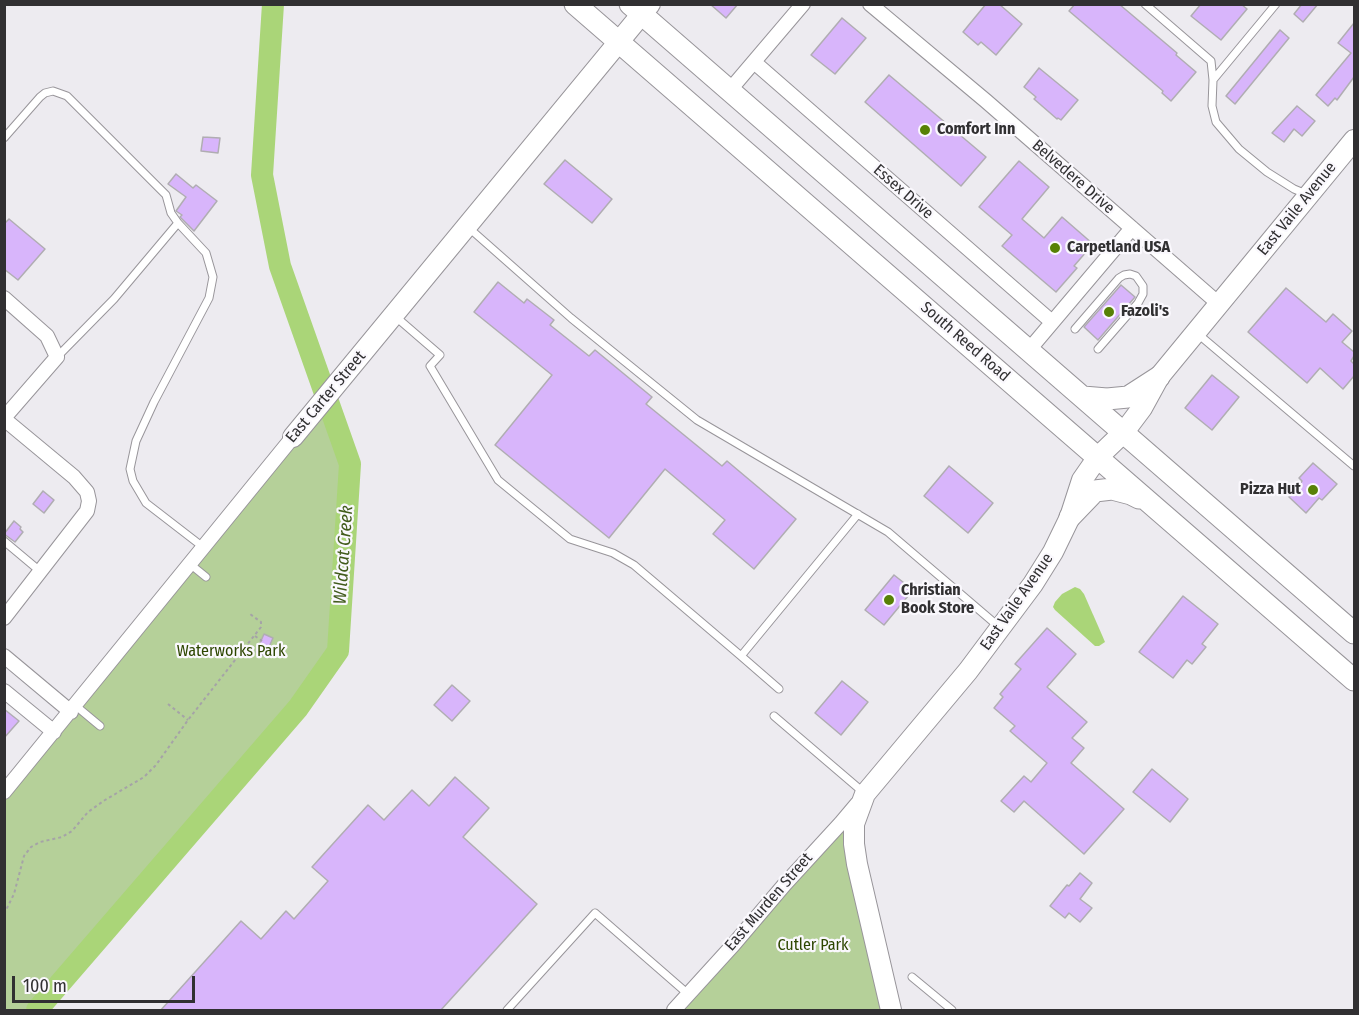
<!DOCTYPE html>
<html>
<head>
<meta charset="utf-8">
<style>
	body { margin:0 }
	#map { position:relative; width:1359px; height:1015px; overflow:hidden; background:#edebf0; font-family:"Fira Sans Condensed",sans-serif }
	canvas { display:block }
	.frame { position:absolute; inset:0; border:6px solid #313032; pointer-events:none }
	.scale { position:absolute; left:12px; top:976px; width:183px; height:27px; box-sizing:border-box; border:3px solid #313032; border-top:0; padding-left:8px; font-size:18px; line-height:21px; white-space:nowrap; color:#313032; -webkit-text-stroke:4px #faf8fd; paint-order:stroke }
</style>
</head>
<body>
<div id="map">
<canvas width="1359" height="1015"></canvas>
<div class="frame"></div>
<div class="scale">100 m</div>
</div>
<script>
const context = document.querySelector('canvas').getContext('2d');
context.lineJoin = 'round';
function fill(path, color) {
  context.fillStyle = color;
  context.fill(path, 'evenodd');
}
function shape(rows) {
  const path = new Path2D();
  for (const r of rows) {
    path.moveTo(r[0], r[1]);
    for (let i = 2; i < r.length; i += 2) path.lineTo(r[i], r[i + 1]);
  }
  return path;
}
function strokePath(path, color, width, dash) {
  context.strokeStyle = color;
  context.lineWidth = width;
  context.lineCap = dash ? 'butt' : 'round';
  context.setLineDash(dash || []);
  context.stroke(path);
}
function write(font, color, halo, rows, align = 'center') {
  context.font = font + ' "Fira Sans Condensed",sans-serif';
  context.lineWidth = 4.5;
  context.setLineDash([]);
  context.textBaseline = 'middle';
  context.strokeStyle = halo;
  context.fillStyle = color;
  for (const [text, x, y, turn = 0] of rows) {
    context.save();
    context.translate(x, y);
    context.rotate((+turn || 0) * Math.PI / 180);
    context.textAlign = isNaN(turn) ? turn : align;
    if (halo) context.strokeText(text, 0, 0);
    context.fillText(text, 0, 0);
    context.restore();
  }
}
const green = shape([
	[326,396,350,464,338,651,298,708,37,1010,5,1010,5,792],
	[841,823,854,824,891,1010,674,1010]
]);
const water = shape([
	[1075,587,1080,589,1084,594,1102,635,1105,642,1099,646,1095,646,1055,610,1053,607,1055,602,1062,594]
]);
const river = shape([
	[37,1010,298,708,338,651,350,464,280,266,262,175,273,4]
]);
const building = shape([
	[710,4,738,4,726,18,710,4],
	[986,4,999,4,1022,24,996,55,981,42,978,45,963,32,986,4],
	[1075,4,1119,4,1177,53,1176,55,1196,72,1171,101,1162,93,1163,91,1069,11,1075,4],
	[1201,4,1241,4,1247,9,1221,40,1191,16,1201,4],
	[1302,4,1318,4,1303,22,1294,14,1302,4],
	[842,18,866,38,835,74,811,55,842,18],
	[1354,23,1354,77,1337,100,1335,98,1328,106,1316,95,1351,53,1338,43,1354,23],
	[1280,30,1289,38,1235,104,1226,96,1280,30],
	[1039,68,1078,100,1061,120,1058,118,1057,119,1034,99,1036,97,1024,87,1039,68],
	[889,75,986,157,961,186,865,102,889,75],
	[1297,106,1315,121,1302,136,1294,129,1284,142,1272,133,1297,106],
	[203,137,220,138,218,153,201,151,203,137],
	[565,160,612,199,592,223,544,184,565,160],
	[1019,161,1049,187,1022,219,1044,238,1062,217,1093,244,1074,266,1077,268,1056,292,1002,246,1012,235,979,207,1019,161],
	[176,174,193,188,196,185,217,201,194,231,180,217,182,215,176,211,186,197,168,184,176,174],
	[9,219,45,249,18,280,4,269,4,224,9,219],
	[498,282,524,303,527,299,554,320,550,325,589,356,595,350,652,397,646,404,722,466,727,461,796,519,754,569,713,534,725,520,665,469,609,538,495,445,552,375,474,312,498,282],
	[1121,285,1135,297,1098,340,1084,327,1121,285],
	[1286,288,1326,322,1333,314,1352,331,1342,342,1354,352,1354,356,1351,361,1354,364,1354,376,1343,389,1320,368,1307,383,1248,332,1286,288],
	[1212,375,1239,397,1212,430,1185,408,1212,375],
	[1313,463,1337,484,1322,500,1319,498,1306,513,1289,497,1302,481,1299,478,1313,463],
	[949,466,993,503,968,533,924,496,949,466],
	[43,491,54,500,44,513,33,504,43,491],
	[14,521,21,527,20,529,23,532,15,542,4,534,14,521],
	[894,575,913,590,884,625,865,610,894,575],
	[1183,596,1218,624,1202,644,1206,647,1192,664,1187,660,1173,678,1139,652,1183,596],
	[1047,628,1076,654,1047,687,1087,722,1072,738,1084,748,1071,763,1124,809,1084,854,1024,801,1014,812,1001,801,1024,776,1031,782,1047,763,1010,731,1015,726,994,708,1003,697,1000,694,1021,669,1015,664,1047,628],
	[264,634,273,638,265,656,256,652,264,634],
	[842,681,868,702,841,735,815,713,842,681],
	[452,685,470,701,452,721,434,705,452,685],
	[4,709,19,721,4,738,4,709],
	[1152,769,1188,799,1170,822,1133,792,1152,769],
	[455,777,489,808,463,837,537,904,440,1011,160,1011,241,921,261,939,286,911,294,919,328,881,312,867,368,805,384,820,412,790,429,806,455,777],
	[1080,873,1092,883,1080,899,1092,908,1080,922,1069,913,1065,918,1050,906,1067,885,1069,886,1080,873]
]);
const path = shape([
	[255,636,262,641],
	[168,704,188,720],
	[4,914,14,894,24,856,31,847,40,842,62,837,72,831,88,812,105,800,144,777,156,765,188,720,261,627,261,622,250,614]
]);
const lane = shape([
	[1145,4,1211,61,1213,80,1276,4],
	[1213,80,1212,106,1216,122,1239,149,1267,172,1294,189,1306,194],
	[4,138,40,97,45,93,53,91,67,96,166,195,171,213,178,223,206,253,213,277,209,298,154,402,136,441,130,469,133,481,146,503,203,547],
	[469,228,571,318,697,420,888,532,998,626],
	[396,317,440,355,430,366,498,480,570,539,613,553,634,565,741,656,858,514],
	[1075,329,1119,278,1124,275,1130,274,1136,276,1143,286,1143,294,1138,303,1098,349],
	[1198,334,1354,466],
	[57,357,114,299,178,223],
	[4,541,41,572],
	[190,564,206,577],
	[741,656,779,689],
	[76,706,100,726],
	[774,716,863,792],
	[912,977,952,1010],
	[507,1010,595,913,688,994]
]);
const street = shape([
	[870,4,986,101,1219,304],
	[754,62,1052,322],
	[729,91,803,4],
	[4,298,47,336,57,357,4,418],
	[1028,351,1132,228],
	[4,419,74,477,87,492,89,501,87,511,4,618],
	[4,656,71,712],
	[4,691,54,732],
	[4,792,293,437],
	[674,1010,734,944,785,884,841,823,857,804]
]);
const secondary = shape([
	[293,437,650,4],
	[891,1010,857,864,854,844,854,824,865,794,968,671,1033,584,1053,552,1070,517,1082,480,1098,457,1124,432,1142,408,1159,377,1354,140]
]);
const primary = shape([
	[575,4,1354,680],
	[630,4,1354,633],
	[1083,397,1107,399,1128,397,1159,377],
	[1070,517,1095,491,1112,489,1131,494,1139,498]
]);
const markers = [
	[925,130,6,"#578106"],
	[1055,248,6,"#578106"],
	[1109,312,6,"#578106"],
	[1313,490,6,"#578106"],
	[889,600,6,"#578106"]
];
const poiNames = [
	["Comfort Inn",937,130],
	["Carpetland USA",1067,248],
	["Fazoli's",1121,312],
	["Pizza Hut",1301,490,"right"],
	["Christian",901,591],
	["Book Store",901,609]
];
const streetNames = [
	["Belvedere Drive",1073,177,41],
	["Essex Drive",903,192,41],
	["East Vaile Avenue",1297,209,-51],
	["South Reed Road",965,342,41],
	["East Carter Street",326,397,-50],
	["East Vaile Avenue",1017,602,-55],
	["East Murden Street",769,902,-49]
];
const parkNames = [
	["Waterworks Park",231,652],
	["Cutler Park",813,946]
];
const waterNames = [
	["Wildcat Creek",344,555,-86]
];
fill(green, '#b5d099');
fill(water, '#aad578');
strokePath(river, '#aad578', 22);
fill(building, '#d8b5fb');
strokePath(building, '#b0adb2', 1.5);
strokePath(lane, '#98959a', 9);
strokePath(street, '#98959a', 16);
strokePath(secondary, '#98959a', 22);
strokePath(primary, '#98959a', 23);
strokePath(path, '#a5a3a7', 2, [3, 3]);
strokePath(lane, '#fff', 7);
strokePath(street, '#fff', 14);
strokePath(secondary, '#fff', 20);
strokePath(primary, '#fff', 21);
for (const [x, y, r, color] of markers) {
  const dot = new Path2D();
  dot.arc(x, y, r, 0, 2 * Math.PI);
  context.fillStyle = color;
  context.fill(dot);
  strokePath(dot, '#faf8fd', 2);
}
write('bold 16px', '#313032', '#faf8fd', poiNames, 'left');
write('16px', '#313032', '#faf8fd', streetNames);
write('16px', '#2d4600', '#faf8fd', parkNames);
write('italic 18px', '#415b1b', '#faf8fd', waterNames);
</script>
</body>
</html>
